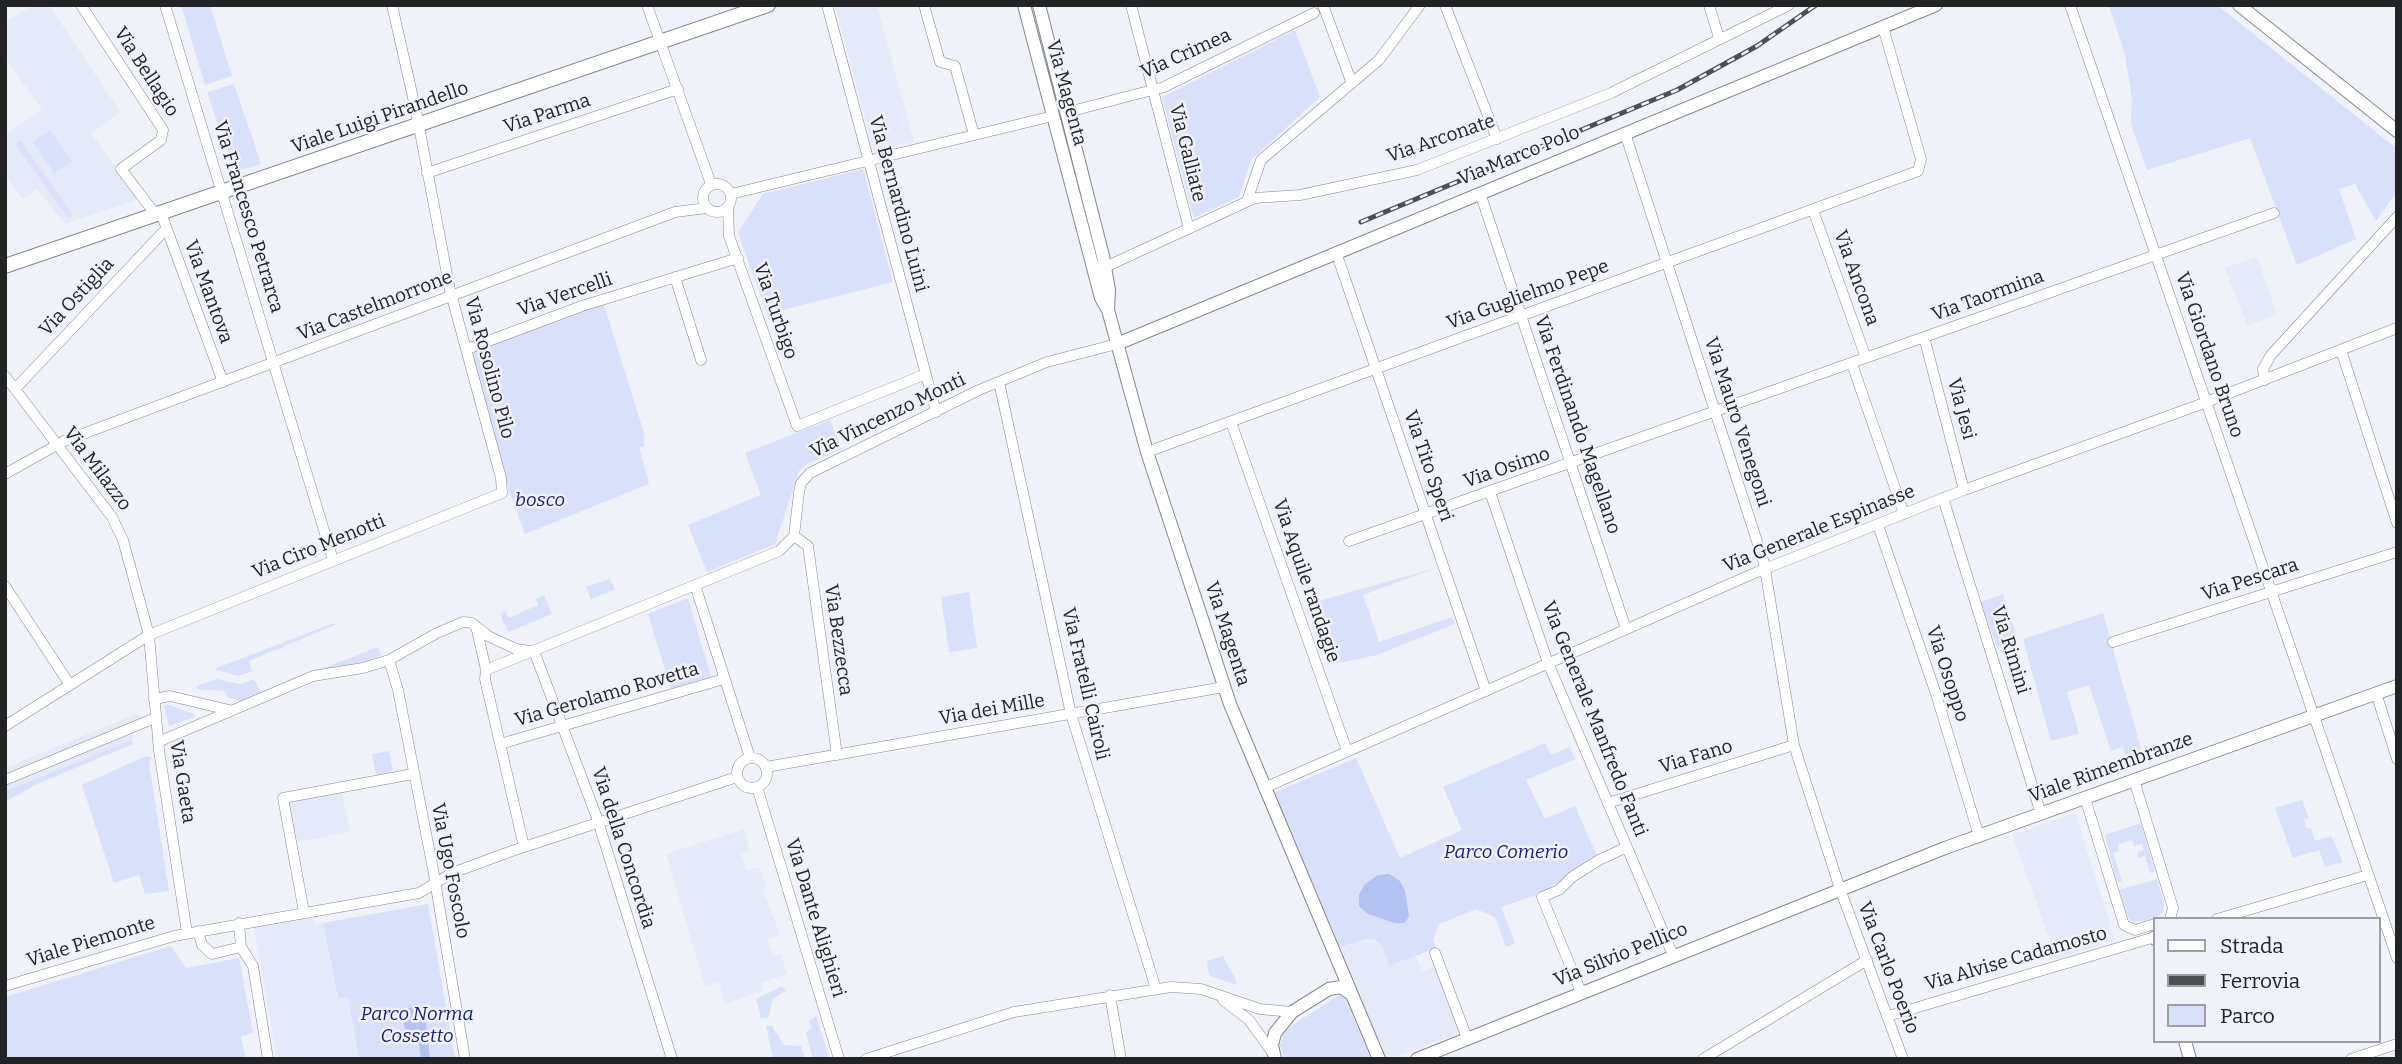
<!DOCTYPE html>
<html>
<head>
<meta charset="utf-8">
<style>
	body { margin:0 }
	#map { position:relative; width:2402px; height:1064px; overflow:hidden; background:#eff2f8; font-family:Bitter,serif }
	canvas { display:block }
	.frame { position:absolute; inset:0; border:7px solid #222325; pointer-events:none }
	.legend { position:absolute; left:2153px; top:917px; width:228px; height:126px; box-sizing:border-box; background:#eff2f8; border:2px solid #9d9fa4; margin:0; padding:9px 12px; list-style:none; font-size:21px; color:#222325 }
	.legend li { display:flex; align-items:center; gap:14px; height:35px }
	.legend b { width:35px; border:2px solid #9d9fa4 }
</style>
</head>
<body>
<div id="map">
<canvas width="2402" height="1064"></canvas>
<div class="frame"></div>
<ul class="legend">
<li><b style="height:9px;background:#fff"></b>Strada</li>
<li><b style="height:9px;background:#4e4f52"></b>Ferrovia</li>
<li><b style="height:19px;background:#d8e1f9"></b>Parco</li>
</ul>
</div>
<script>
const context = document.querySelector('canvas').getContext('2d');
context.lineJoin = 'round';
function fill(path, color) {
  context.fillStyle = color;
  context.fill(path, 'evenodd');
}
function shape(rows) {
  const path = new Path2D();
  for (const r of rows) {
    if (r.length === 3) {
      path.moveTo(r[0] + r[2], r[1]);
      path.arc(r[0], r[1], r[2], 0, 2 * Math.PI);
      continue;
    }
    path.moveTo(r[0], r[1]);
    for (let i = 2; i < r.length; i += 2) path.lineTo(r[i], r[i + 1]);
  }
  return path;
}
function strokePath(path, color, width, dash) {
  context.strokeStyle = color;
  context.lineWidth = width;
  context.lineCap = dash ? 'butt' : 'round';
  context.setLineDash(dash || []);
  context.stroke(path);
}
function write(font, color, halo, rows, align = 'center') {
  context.font = font + ' Bitter,serif';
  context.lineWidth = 5;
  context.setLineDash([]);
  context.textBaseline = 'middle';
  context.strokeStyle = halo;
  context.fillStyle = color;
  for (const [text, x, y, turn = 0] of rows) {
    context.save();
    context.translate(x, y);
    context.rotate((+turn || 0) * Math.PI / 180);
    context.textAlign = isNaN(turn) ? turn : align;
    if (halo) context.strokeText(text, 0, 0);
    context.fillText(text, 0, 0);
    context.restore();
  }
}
const built = shape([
	[34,5,49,5,120,112,91,133,138,199,65,224,37,189,23,199,5,175,5,135,42,110,5,57,5,22],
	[835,5,877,5,914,142,874,152],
	[2257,257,2277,315,2247,325,2225,268],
	[136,714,144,718,137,721,132,740,5,791,5,768],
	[342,792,350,832,295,842,287,802],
	[2075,813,2115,940,2057,959,2012,835],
	[744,829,750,851,741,854,746,870,760,867,766,888,763,890,780,935,767,939,773,956,781,954,787,974,761,983,763,991,725,1004,719,982,705,986,666,854],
	[312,916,314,924,323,923,337,998,348,996,359,1059,277,1059,254,926],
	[1371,939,1382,946,1389,966,1416,956,1422,971,1436,966,1460,1033,1395,1057,1384,1053,1340,947]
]);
const green = shape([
	[181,5,210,5,232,76,205,85],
	[2109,5,2217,5,2397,149,2397,192,2376,221,2355,184,2339,189,2356,239,2297,265,2250,138,2147,170,2131,124,2132,98,2125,55],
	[1295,30,1320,97,1251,160,1239,197,1194,218,1162,97],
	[234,84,261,164,234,172,207,92],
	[50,130,72,161,54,173,33,142],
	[20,140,73,215,68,218,15,144],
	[863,169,893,282,767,314,738,232,763,194],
	[603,302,644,433,644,446,639,447,649,484,525,534,507,485,469,359,471,353],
	[830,420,842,449,807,464,799,471,775,544,707,572,688,525,761,495,745,453],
	[1436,568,1363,595,1379,642,1452,617,1455,624,1377,655,1329,665,1308,604],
	[610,579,615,589,591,599,586,587],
	[969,592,977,648,949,652,941,597],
	[2003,594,2018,640,1997,648,1981,602],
	[544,595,552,614,508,632,500,614,505,611,509,618,538,605,536,599],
	[688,598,711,677,671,689,648,614],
	[2103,613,2141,749,2125,755,2123,747,2111,751,2089,685,2067,692,2079,733,2051,741,2023,639],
	[334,623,335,625,249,661,252,671,238,676,214,669],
	[378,647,381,655,365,662,320,669,241,702,228,697,224,691,197,689,196,686,217,679,240,684,254,679,261,692],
	[167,704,194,714,195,717,169,726,164,706],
	[132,740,133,744,37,784,5,802,5,791],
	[1545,743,1551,755,1570,747,1575,759,1526,780,1545,819,1575,806,1598,858,1542,893,1501,907,1515,943,1506,947,1495,917,1476,909,1439,924,1433,941,1436,948,1389,966,1382,946,1375,940,1367,939,1340,947,1274,793,1356,758,1400,858,1462,830,1443,787],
	[389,751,393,771,376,775,372,754],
	[146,756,152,758,149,763,169,891,145,894,139,875,114,883,82,785],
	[2302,800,2309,818,2304,820,2307,829,2311,828,2315,841,2331,836,2343,862,2325,867,2319,850,2293,858,2275,808],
	[2141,823,2155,872,2150,873,2145,856,2138,858,2137,852,2144,850,2142,844,2134,846,2132,840,2118,844,2119,851,2113,853,2122,881,2117,883,2105,835],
	[2157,879,2164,903,2163,912,2155,919,2132,922,2126,913,2119,890],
	[428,904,455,1059,359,1059,348,997,338,998,323,923],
	[171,946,186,968,239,958,253,1033,241,1036,246,1059,5,1059,5,997],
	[1223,956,1237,982,1235,985,1209,975,1207,961],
	[782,986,786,990,773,999,768,1018,761,1018,756,999],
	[1339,995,1345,997,1371,1059,1284,1059,1280,1045,1285,1030],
	[816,1016,829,1057,828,1059,813,1059,806,1032,812,1028,809,1021],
	[766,1026,772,1026,784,1045,801,1046,805,1059,773,1059]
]);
const water = shape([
	[1389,874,1399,880,1405,891,1409,916,1405,923,1395,923,1368,914,1359,906,1359,895,1364,885,1378,875],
	[416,1006,425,1015,430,1059,421,1059,419,1044,407,1033,403,1023,405,1009]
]);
const minor = shape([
	[81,5,163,130,161,140,121,169,156,215],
	[165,5,333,560],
	[647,5,711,184],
	[827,5,936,412],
	[924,5,940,62,955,66,974,135],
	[1131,5,1189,229],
	[1323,5,1351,81],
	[1445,5,1497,139],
	[1709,5,1719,38],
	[2070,5,2397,958],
	[1068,112,1164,87,1314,13],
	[1625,133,1764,563,1794,745,1840,889,1903,1059],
	[427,173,678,89],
	[717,198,14],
	[1480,193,1626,629],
	[731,194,1053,116],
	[1247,201,1261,160,1379,60,1420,5],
	[728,207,729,236,797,426,926,374],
	[1813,210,1866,358],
	[161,213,223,382],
	[1336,252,1486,691],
	[1101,269,1255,198,1300,195,1417,170,1611,93,1789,5],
	[675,277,701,360],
	[1924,337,1964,490],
	[467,349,582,306,738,258],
	[2341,350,2397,523],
	[1852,364,1904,514],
	[5,376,112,517,123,540,149,635,159,750,187,933],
	[2265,380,2263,369,2271,355,2397,217],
	[999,382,1071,714,1156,989],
	[15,389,166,229],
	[1231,422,1347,751],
	[1147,452,1918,171,1921,159,1883,27],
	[5,474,64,441,675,212,707,208],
	[1490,492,1548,663,1673,955],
	[1943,498,2041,814],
	[1878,525,1936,694,1979,836],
	[794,536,808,546,837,755],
	[1349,541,2274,213],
	[695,585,750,758],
	[5,586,70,685],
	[476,626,486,670,485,679,524,847],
	[2113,642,2397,552],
	[534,651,597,818,672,1059],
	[389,660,398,690,433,869,465,1059],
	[486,670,779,551,794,536,799,492,801,483,810,473,979,390,1047,362,1117,344],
	[2376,693,2397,759],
	[154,699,170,696,229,710],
	[5,726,149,635,502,493,501,478,450,290,416,111,392,5],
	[158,742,313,676,363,668,389,660,437,633,463,622,472,623,488,636,516,649,530,651],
	[500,744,724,679],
	[752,773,15],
	[766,767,1224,687],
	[5,780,155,718],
	[2134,780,2173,908,2170,919],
	[757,787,839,1059],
	[1264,788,1757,572,1964,490,2196,406,2397,328],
	[2085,798,2124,925,2135,930,2155,924],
	[1608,803,1794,745],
	[304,912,283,798,413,774],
	[2217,919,2368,875],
	[239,923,241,947,253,966,268,1059],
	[198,931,202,945,212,954,241,947],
	[1435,953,1467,1038],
	[5,986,174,936,419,893,452,873,512,851,737,777],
	[1581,992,1542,897,1559,890,1572,877,1599,860,1627,847],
	[1110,995,1121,1059],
	[1223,1000,1249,1020,1272,1052],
	[1888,1016,2155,937],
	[866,1059,1014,1012,1171,987,1201,989,1260,1009,1292,1012],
	[1703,1059,1867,960],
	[2351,1059,2397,1044]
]);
const tertiary = shape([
	[1024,5,1101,298,1108,310,1147,452,1230,704,1379,1059],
	[1039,5,1103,256,1109,290,1108,310],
	[2239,5,2397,131],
	[1117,344,1936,5],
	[2155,937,2155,939],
	[2185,1041,2190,1059],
	[1275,1059,1272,1045,1275,1033,1292,1012,1329,989,1341,987,1351,994],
	[1417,1059,1945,848,2397,686]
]);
const secondary = shape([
	[5,266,768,5]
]);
const rail = shape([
	[1361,222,1677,90,1757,46,1816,5]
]);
const streetNames = [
	["Via Crimea",1186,54,-24],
	["Via Bellagio",146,72,57],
	["Via Magenta",1066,93,75],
	["Via Parma",547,114,-18],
	["Viale Luigi Pirandello",380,118,-19],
	["Via Arconate",1441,139,-19],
	["Via Galliate",1187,153,76],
	["Via Marco Polo",1519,156,-22],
	["Via Bernardino Luini",898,204,75],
	["Via Francesco Petrarca",248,217,73],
	["Via Ancona",1856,278,70],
	["Via Mantova",208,292,70],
	["Via Vercelli",565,295,-19],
	["Via Guglielmo Pepe",1528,295,-20],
	["Via Taormina",1988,296,-20],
	["Via Ostiglia",77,297,-47],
	["Via Castelmorrone",375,306,-21],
	["Via Turbigo",775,311,71],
	["Via Giordano Bruno",2209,355,71],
	["Via Rosolino Pilo",489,368,75],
	["Via Jesi",1961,409,75],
	["Via Vincenzo Monti",888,416,-26],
	["Via Mauro Venegoni",1737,422,72],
	["Via Ferdinando Magellano",1577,425,71],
	["Via Tito Speri",1428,466,71],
	["Via Osimo",1507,468,-19],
	["Via Milazzo",97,469,53],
	["Via Generale Espinasse",1819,529,-22],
	["Via Ciro Menotti",319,547,-22],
	["Via Pescara",2250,580,-18],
	["Via Aquile randagie",1306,581,71],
	["Via Magenta",1227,634,72],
	["Via Bezzecca",838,640,82],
	["Via Rimini",2010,650,73],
	["Via Osoppo",1947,674,72],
	["Via Fratelli Cairoli",1085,684,77],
	["Via Gerolamo Rovetta",607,695,-16],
	["Via dei Mille",992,710,-10],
	["Via Generale Manfredo Fanti",1594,719,68],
	["Via Fano",1696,757,-17],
	["Viale Rimembranze",2111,768,-20],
	["Via Gaeta",182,782,81],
	["Via della Concordia",623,848,72],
	["Via Ugo Foscolo",450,871,79],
	["Via Dante Alighieri",815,918,73],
	["Viale Piemonte",91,942,-17],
	["Via Silvio Pellico",1621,955,-22],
	["Via Alvise Cadamosto",2016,959,-16],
	["Via Carlo Poerio",1888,968,69]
];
const parkNames = [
	["bosco",540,501],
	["Parco Comerio",1506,853],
	["Parco Norma",417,1015],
	["Cossetto",417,1037]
];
fill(built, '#e5eaf8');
fill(green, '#d8e1f9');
fill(water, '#b1c2f3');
strokePath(minor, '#84878c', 11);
strokePath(tertiary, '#84878c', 14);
strokePath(secondary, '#84878c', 16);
strokePath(minor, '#fff', 10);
strokePath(tertiary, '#fff', 12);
strokePath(secondary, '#fff', 14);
strokePath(rail, '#4e4f52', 5);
strokePath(rail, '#eff2f8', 2.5, [8]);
write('19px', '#222325', '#eff2f8', streetNames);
write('italic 19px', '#141e77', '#eff2f8', parkNames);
</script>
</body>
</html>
